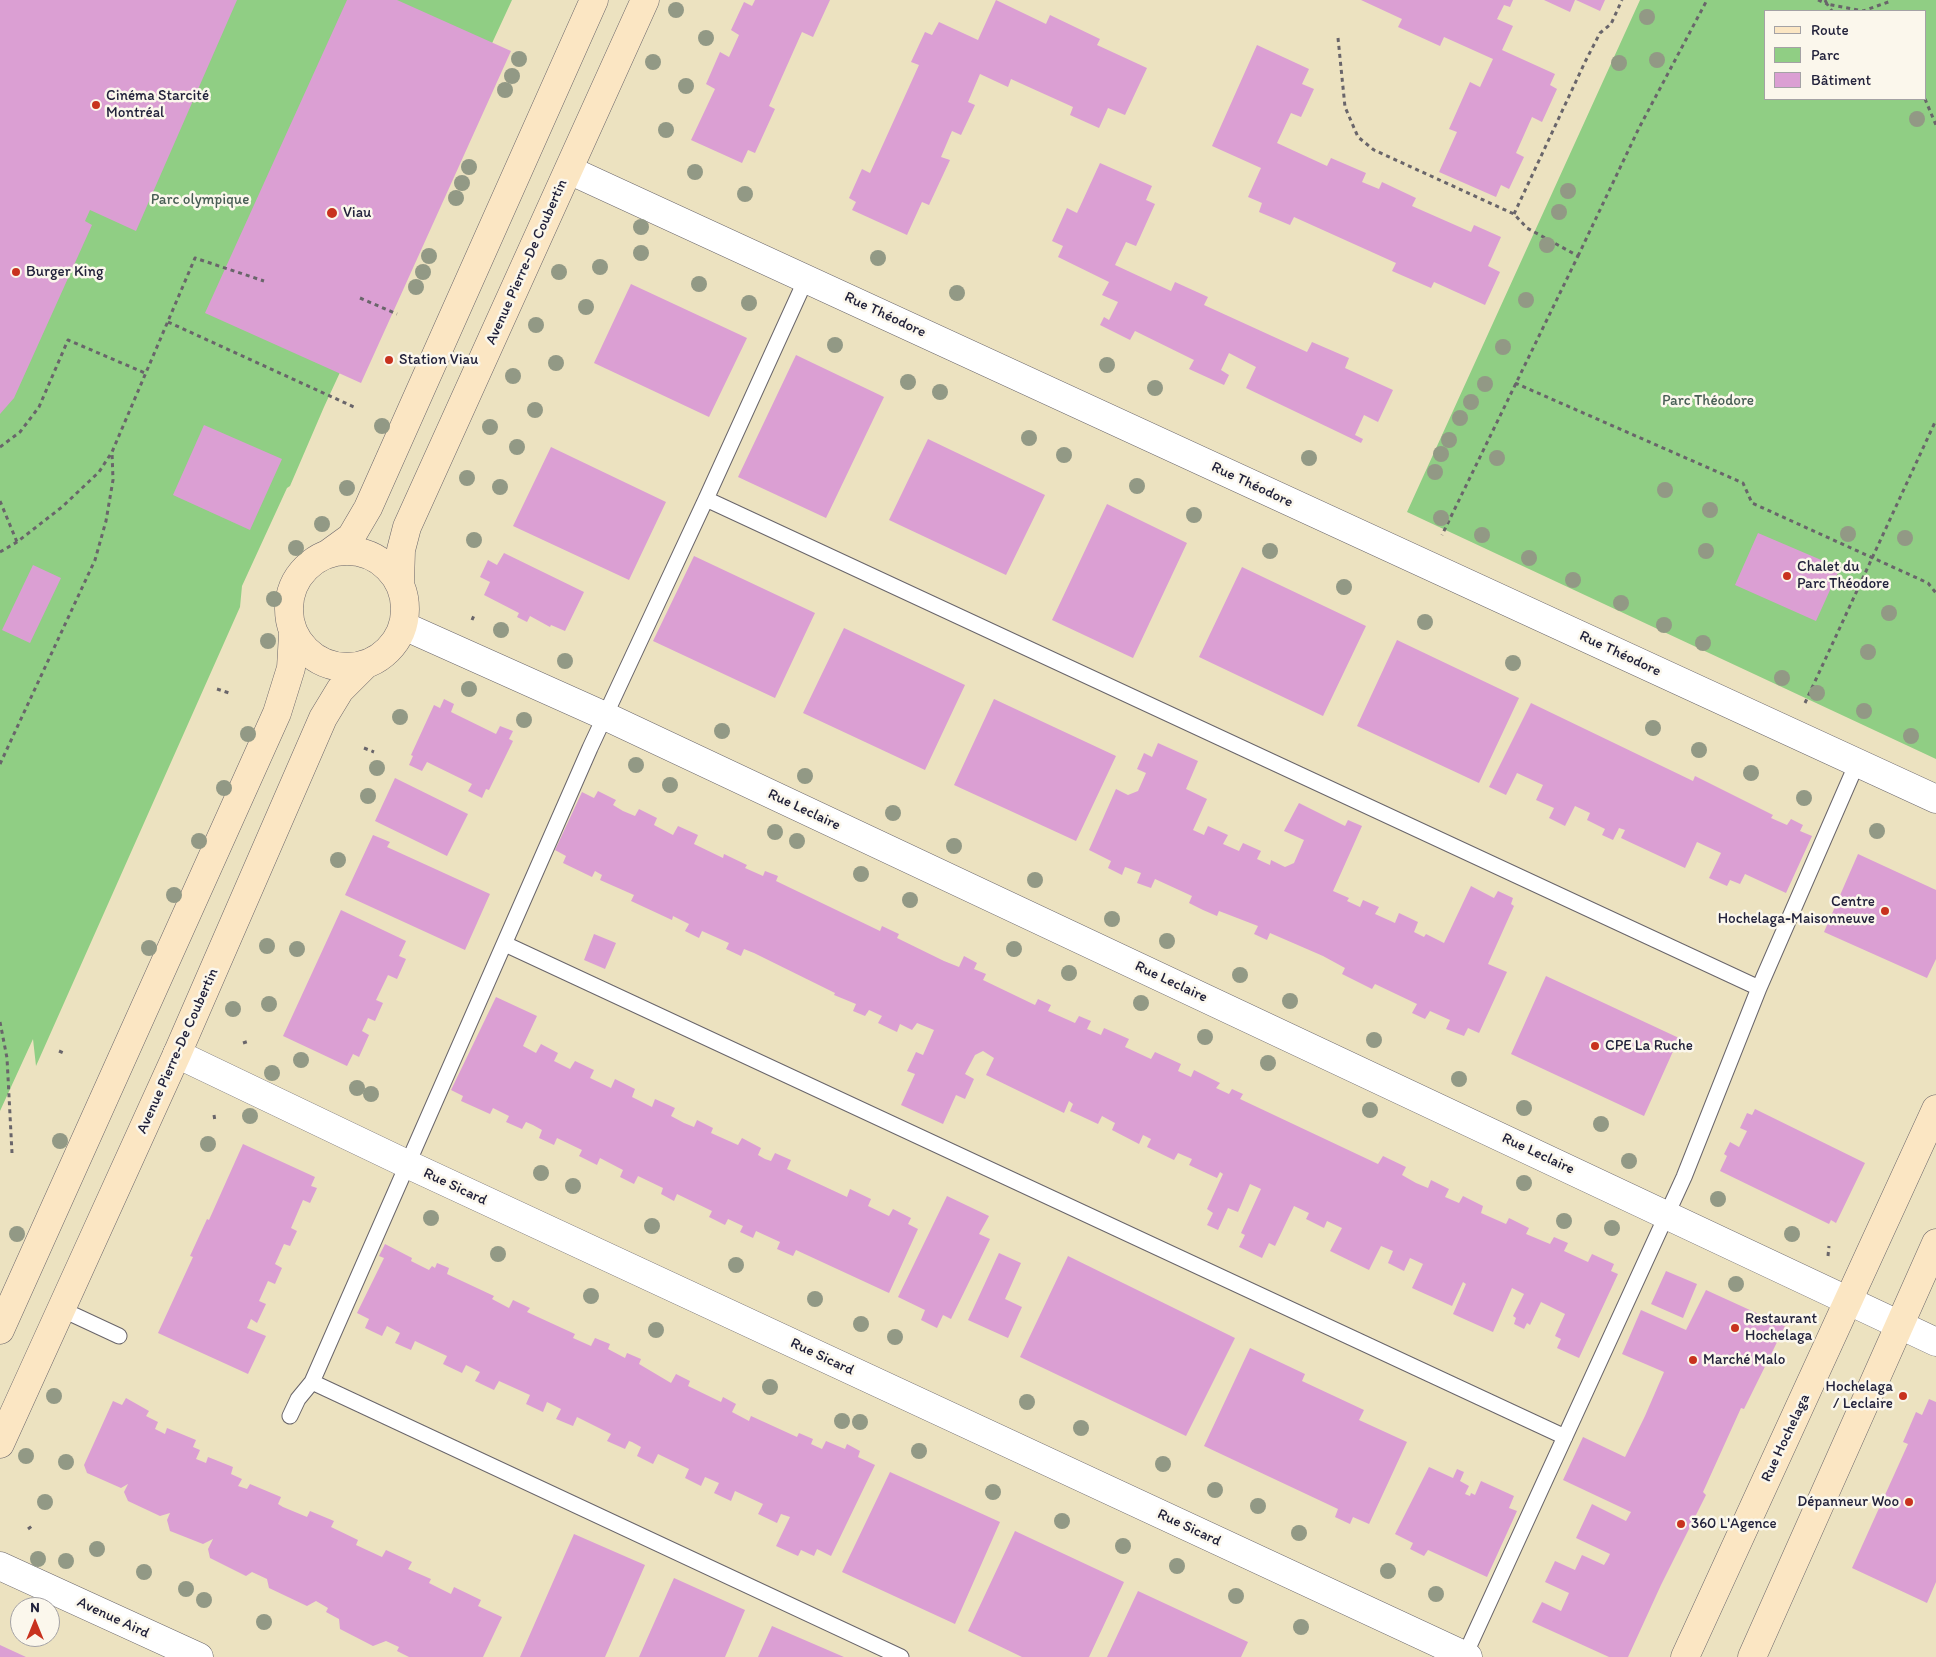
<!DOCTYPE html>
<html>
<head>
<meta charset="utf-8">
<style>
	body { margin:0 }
	#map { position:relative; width:1936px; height:1657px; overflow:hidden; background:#ece2c0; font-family:Itim,sans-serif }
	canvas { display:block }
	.legend { position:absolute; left:1764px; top:10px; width:162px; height:90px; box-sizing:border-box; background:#fbf7ec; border:1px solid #a4a2a5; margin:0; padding:6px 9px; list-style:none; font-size:15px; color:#22223b }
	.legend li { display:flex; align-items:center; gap:10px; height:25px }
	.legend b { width:25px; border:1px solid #a4a2a5 }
	.north { position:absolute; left:10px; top:1597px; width:50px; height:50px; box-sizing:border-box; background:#fbf7ec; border:1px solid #a4a2a5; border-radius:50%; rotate:0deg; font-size:14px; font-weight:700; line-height:20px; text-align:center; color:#22223b }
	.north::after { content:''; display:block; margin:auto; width:18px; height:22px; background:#c8321e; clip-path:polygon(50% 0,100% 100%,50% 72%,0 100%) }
</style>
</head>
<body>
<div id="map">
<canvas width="1936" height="1657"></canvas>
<ul class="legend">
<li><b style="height:6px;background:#fbe6c3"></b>Route</li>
<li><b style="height:14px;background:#90ce84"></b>Parc</li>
<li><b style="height:14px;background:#db9fd3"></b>Bâtiment</li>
</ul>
<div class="north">N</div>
</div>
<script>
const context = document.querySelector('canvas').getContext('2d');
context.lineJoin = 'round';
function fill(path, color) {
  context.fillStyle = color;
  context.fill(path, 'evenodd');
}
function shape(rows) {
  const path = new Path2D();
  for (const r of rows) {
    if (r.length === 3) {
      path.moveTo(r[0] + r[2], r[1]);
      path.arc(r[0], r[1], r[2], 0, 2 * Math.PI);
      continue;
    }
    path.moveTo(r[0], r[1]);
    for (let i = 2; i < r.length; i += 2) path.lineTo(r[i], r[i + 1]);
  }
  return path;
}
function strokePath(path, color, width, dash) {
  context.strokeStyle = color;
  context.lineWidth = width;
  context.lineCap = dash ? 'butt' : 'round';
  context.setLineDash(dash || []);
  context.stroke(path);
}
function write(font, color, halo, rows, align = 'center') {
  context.font = font + ' Itim,sans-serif';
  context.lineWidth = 5;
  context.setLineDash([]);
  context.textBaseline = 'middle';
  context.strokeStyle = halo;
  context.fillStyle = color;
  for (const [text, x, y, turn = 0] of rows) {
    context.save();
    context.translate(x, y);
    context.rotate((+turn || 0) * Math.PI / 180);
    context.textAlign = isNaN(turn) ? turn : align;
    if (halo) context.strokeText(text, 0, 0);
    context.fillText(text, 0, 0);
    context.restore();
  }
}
const green = shape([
	[0,0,512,0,324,407,290,486,287,488,242,586,240,607,36,1066,33,1039,0,1111],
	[1640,0,1936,0,1936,759,1407,512],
	[1765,11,1925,11,1925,99,1765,99]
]);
const building = shape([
	[0,0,237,0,136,231,90,210,85,221,92,225,14,398,0,414],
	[347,0,397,0,511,51,361,383,205,313],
	[755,0,830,0,813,37,802,32,769,106,775,109,755,153,748,150,742,163,691,140,715,89,706,84,720,52,729,57,739,35,731,30,744,2,752,6],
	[996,0,1046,24,1050,15,1100,39,1097,45,1147,68,1125,115,1108,108,1099,128,1070,115,1073,107,1011,79,1008,87,980,74,968,102,975,105,961,135,952,131,941,157,950,160,929,205,922,202,907,235,852,210,856,202,849,198,862,169,870,173,919,65,911,62,925,32,932,35,939,22,978,40],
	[1361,0,1513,0,1510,7,1504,5,1497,19,1513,26,1502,50,1555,74,1550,85,1557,89,1542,122,1532,117,1516,153,1524,157,1509,189,1501,185,1496,197,1439,172,1457,132,1449,129,1470,82,1480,87,1493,59,1444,37,1440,46,1398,27,1402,19],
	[1544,0,1575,0,1570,12],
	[1576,0,1605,0,1600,11],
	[1257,45,1309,69,1302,84,1314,89,1301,117,1291,113,1277,143,1327,166,1331,158,1366,173,1362,182,1379,189,1382,182,1416,198,1412,206,1471,232,1474,225,1501,237,1488,266,1500,272,1485,305,1434,282,1431,288,1392,271,1396,263,1294,217,1290,225,1259,212,1262,203,1248,197,1261,168,1212,146],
	[1100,163,1152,186,1146,200,1155,204,1136,246,1126,242,1115,265,1171,291,1175,282,1208,297,1204,305,1307,352,1312,342,1349,358,1345,368,1393,390,1378,422,1364,415,1355,435,1363,439,1361,443,1246,388,1256,367,1229,353,1221,370,1229,375,1224,385,1189,369,1194,360,1135,331,1130,340,1100,325,1104,317,1109,320,1118,302,1102,295,1109,282,1058,257,1063,246,1052,241,1067,208,1077,213],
	[631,284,747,338,709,417,594,363],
	[796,355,884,397,826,518,738,477],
	[204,425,282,459,250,530,173,495],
	[928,439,1045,495,1006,575,889,520],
	[551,447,666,502,629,580,513,526],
	[1107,504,1187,543,1133,658,1052,620],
	[1758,533,1840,568,1816,621,1735,585],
	[504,553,584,592,565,631,551,625,550,627,530,616,527,622,517,617,519,613,484,595,490,582,480,577,488,560,497,565],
	[694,556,815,613,775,698,653,641],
	[33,565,61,578,30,643,2,630],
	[1242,567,1366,626,1323,716,1199,657],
	[844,628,965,685,925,770,803,713],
	[1397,640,1519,698,1479,783,1357,726],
	[444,699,454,704,451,712,496,734,500,726,513,731,509,739,513,741,489,790,486,789,482,798,468,791,472,784,427,762,422,771,409,765,413,756,411,755,434,705,440,708],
	[994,699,1116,756,1076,841,954,785],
	[1531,703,1693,781,1695,776,1773,815,1771,818,1787,825,1791,819,1803,825,1800,831,1812,836,1786,893,1745,874,1740,884,1730,880,1727,886,1709,878,1721,853,1697,842,1685,868,1621,838,1625,830,1619,828,1613,840,1602,835,1605,829,1587,820,1590,813,1575,806,1565,826,1549,818,1554,808,1536,800,1543,785,1517,773,1506,795,1489,787],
	[1158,743,1198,761,1186,789,1207,799,1193,830,1204,835,1208,826,1228,835,1223,844,1239,851,1243,843,1261,851,1257,859,1270,865,1271,860,1285,867,1294,863,1304,840,1284,831,1299,803,1345,826,1348,820,1362,826,1333,891,1349,898,1347,901,1360,907,1363,900,1379,907,1375,914,1395,923,1399,913,1418,922,1414,932,1424,937,1426,934,1444,943,1471,886,1494,898,1498,891,1513,898,1511,904,1514,906,1488,964,1507,972,1479,1033,1468,1028,1464,1036,1446,1029,1450,1020,1430,1011,1425,1019,1412,1013,1417,1004,1375,984,1372,989,1342,974,1345,968,1323,956,1270,933,1267,940,1254,934,1258,926,1219,911,1217,916,1203,910,1189,903,1192,896,1155,879,1151,888,1137,883,1141,873,1128,868,1125,867,1122,875,1108,868,1111,861,1089,850,1116,789,1128,795,1138,791,1146,773,1137,769,1144,753,1152,757],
	[395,778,468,814,447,856,375,821],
	[598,791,616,800,613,805,623,811,635,816,639,809,657,818,654,825,673,835,678,826,698,835,694,844,723,858,724,854,747,865,745,868,763,876,765,871,778,876,776,881,880,931,882,926,899,934,897,938,944,961,959,967,964,956,977,963,974,969,986,974,983,980,1035,1005,1038,999,1051,1005,1048,1011,1075,1023,1079,1016,1091,1021,1087,1029,1101,1035,1104,1028,1129,1039,1125,1047,1151,1059,1155,1052,1181,1064,1178,1071,1191,1077,1194,1070,1220,1083,1216,1088,1229,1094,1232,1089,1243,1094,1240,1099,1378,1164,1383,1156,1406,1167,1402,1175,1416,1183,1428,1188,1431,1180,1449,1189,1445,1197,1459,1203,1463,1196,1483,1206,1481,1213,1506,1224,1509,1218,1529,1228,1526,1234,1550,1244,1554,1237,1568,1243,1564,1251,1588,1262,1592,1254,1614,1264,1611,1271,1618,1274,1579,1358,1557,1348,1561,1339,1555,1336,1565,1314,1541,1302,1530,1325,1527,1323,1524,1329,1514,1324,1516,1318,1513,1316,1524,1294,1512,1288,1493,1332,1453,1314,1466,1284,1463,1282,1452,1306,1412,1288,1423,1264,1410,1258,1404,1271,1388,1263,1393,1251,1381,1246,1369,1270,1330,1251,1342,1228,1327,1221,1324,1228,1306,1219,1309,1213,1294,1206,1275,1246,1269,1243,1262,1258,1239,1247,1245,1235,1241,1233,1261,1189,1250,1184,1238,1212,1228,1208,1218,1230,1207,1225,1213,1213,1207,1209,1223,1174,1220,1172,1217,1178,1189,1165,1192,1159,1178,1153,1174,1160,1147,1147,1151,1139,1143,1135,1139,1144,1112,1130,1115,1123,1102,1116,1098,1124,1070,1111,1073,1104,1069,1101,1064,1113,986,1075,994,1058,983,1051,975,1055,965,1074,974,1079,965,1099,956,1095,943,1124,901,1105,915,1074,907,1071,916,1052,923,1055,934,1030,917,1023,912,1030,900,1024,897,1032,878,1023,882,1016,869,1010,865,1016,853,1011,856,1004,834,995,835,993,754,953,744,949,741,956,726,949,729,943,702,931,699,938,685,931,689,924,673,916,672,920,631,901,634,895,600,880,602,875,595,871,592,877,563,863,566,856,555,850,582,792,594,798],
	[373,835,390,842,387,847,490,894,465,950,345,895],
	[1858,854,1936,890,1936,959,1927,978,1824,932],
	[341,910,406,941,399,956,406,959,397,979,388,975,376,1000,383,1003,375,1021,368,1018,362,1031,369,1035,359,1057,353,1054,347,1066,283,1036],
	[594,934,616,943,605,969,584,960],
	[1546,976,1679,1038,1644,1116,1511,1054],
	[496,997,537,1016,523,1046,536,1053,541,1044,558,1053,554,1061,570,1069,575,1061,594,1070,590,1078,611,1088,615,1079,635,1089,632,1097,652,1107,655,1099,675,1108,671,1116,684,1123,694,1127,697,1120,713,1128,711,1133,738,1145,742,1138,761,1148,758,1155,765,1159,771,1161,775,1153,791,1160,787,1169,847,1197,850,1189,871,1199,868,1206,889,1216,893,1209,911,1218,908,1224,918,1229,889,1293,796,1250,793,1256,777,1249,780,1242,756,1231,753,1238,740,1232,743,1226,728,1219,725,1225,709,1217,712,1211,677,1194,674,1201,661,1194,663,1188,638,1176,634,1184,620,1177,623,1170,600,1158,597,1165,579,1156,582,1150,557,1138,554,1145,539,1138,542,1130,533,1125,526,1122,522,1129,506,1122,509,1116,493,1108,490,1114,461,1101,463,1096,451,1090],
	[1755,1109,1865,1163,1836,1223,1831,1220,1829,1224,1720,1171,1727,1156,1724,1154,1730,1142,1739,1147,1747,1131,1740,1128,1747,1113,1752,1115],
	[243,1144,315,1177,311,1186,317,1188,310,1203,303,1200,291,1228,297,1231,290,1246,284,1244,275,1264,282,1268,275,1284,268,1281,259,1301,266,1304,257,1323,251,1319,247,1328,266,1336,248,1374,158,1333,193,1257,190,1256,207,1219,209,1220],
	[947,1196,989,1216,979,1234,990,1239,951,1319,943,1315,937,1328,921,1320,925,1310,898,1297],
	[385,1244,412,1258,411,1261,429,1270,432,1266,435,1268,437,1263,449,1268,447,1274,494,1296,492,1299,509,1308,513,1300,530,1308,527,1312,575,1334,573,1338,591,1346,595,1338,610,1344,608,1349,625,1358,627,1353,641,1359,639,1364,671,1383,676,1374,690,1381,688,1386,721,1402,723,1397,736,1404,732,1412,749,1421,751,1416,797,1437,799,1433,813,1439,811,1444,822,1449,826,1441,845,1449,847,1444,860,1451,858,1457,875,1465,831,1556,817,1549,814,1556,801,1550,798,1556,776,1546,790,1517,781,1514,777,1523,758,1514,763,1504,750,1498,735,1491,731,1501,714,1493,719,1483,705,1477,701,1486,685,1478,689,1469,658,1454,653,1464,637,1456,641,1447,632,1442,629,1441,625,1449,607,1441,611,1434,577,1417,573,1426,556,1419,561,1409,547,1402,543,1412,526,1404,530,1395,499,1381,494,1390,475,1381,480,1372,466,1365,462,1373,443,1364,447,1356,415,1341,411,1350,395,1343,400,1333,387,1326,382,1336,365,1328,369,1319,357,1313,384,1258,379,1256],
	[999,1253,1021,1263,1005,1299,1022,1307,1008,1338,968,1320],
	[1068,1256,1235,1338,1186,1436,1020,1357],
	[1666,1271,1697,1284,1683,1318,1651,1304],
	[1706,1290,1785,1326,1744,1409,1741,1408,1703,1492,1706,1495,1661,1585,1628,1657,1609,1657,1532,1622,1542,1602,1561,1611,1569,1593,1545,1582,1555,1561,1575,1570,1582,1555,1604,1565,1607,1560,1610,1554,1576,1538,1592,1504,1626,1521,1631,1512,1563,1480,1583,1437,1625,1457,1645,1416,1664,1372,1622,1354,1641,1310,1686,1330],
	[1250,1348,1305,1374,1302,1381,1364,1410,1359,1420,1407,1442,1369,1524,1353,1517,1350,1524,1335,1517,1338,1509,1204,1446],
	[126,1398,149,1411,146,1416,158,1422,155,1429,165,1434,167,1428,196,1440,193,1447,200,1450,196,1459,206,1463,208,1457,233,1467,231,1474,242,1479,238,1486,247,1489,250,1484,281,1497,278,1504,283,1507,307,1517,310,1511,334,1521,331,1527,358,1540,356,1545,382,1557,386,1550,412,1562,408,1569,431,1579,429,1583,451,1594,454,1587,481,1600,478,1606,502,1617,483,1657,409,1657,397,1651,399,1647,386,1641,373,1646,340,1629,339,1619,326,1612,328,1608,316,1601,307,1606,269,1588,267,1579,252,1572,246,1576,210,1558,208,1549,213,1539,203,1544,170,1531,167,1520,170,1513,160,1516,128,1501,124,1492,128,1484,121,1488,87,1473,84,1465,113,1401,122,1405],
	[1929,1399,1936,1402,1936,1582,1927,1603,1852,1568,1908,1444,1903,1442,1916,1412,1922,1415],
	[1429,1467,1453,1478,1457,1469,1464,1472,1460,1481,1469,1486,1465,1494,1470,1496,1471,1493,1475,1495,1481,1481,1514,1496,1509,1508,1517,1511,1487,1577,1428,1550,1424,1556,1410,1549,1413,1543,1395,1534],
	[890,1472,1000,1522,955,1624,842,1572],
	[1015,1531,1124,1582,1089,1657,1022,1657,968,1631],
	[574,1534,645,1565,605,1657,520,1657],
	[674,1578,745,1610,725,1657,639,1657],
	[1138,1591,1248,1642,1241,1657,1107,1657],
	[772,1626,844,1657,758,1657],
	[0,1645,26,1657,0,1657]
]);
const path = shape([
	[1818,0,1827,4,1832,11],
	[1825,0,1827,4,1863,11,1891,1],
	[1338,38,1345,107,1358,137,1374,150,1514,214,1527,228,1578,256,1442,535],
	[1925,99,1936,125],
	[1514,214,1585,62,1600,33,1611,24,1622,0],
	[1578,256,1639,128,1707,0],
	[360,298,397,314],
	[168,322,354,407],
	[1515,383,1743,483,1752,503,1928,583,1936,593],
	[0,447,20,432,39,407,68,340,145,373],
	[0,501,17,542],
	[0,552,17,542,62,507,99,472,112,452,195,258,264,281],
	[472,620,475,613],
	[217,689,229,693],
	[1805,703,1936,420],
	[364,748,374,752],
	[0,764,95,560,106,521,113,480,112,452],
	[0,1022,7,1058,12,1153],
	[243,1043,249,1041],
	[59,1051,66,1054],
	[214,1115,215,1121],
	[1828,1256,1829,1246],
	[28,1529,32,1526]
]);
const lane = shape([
	[806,279,706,499,590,748,312,1382,901,1657],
	[706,499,1759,988],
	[505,944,1565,1437],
	[61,1309,119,1336],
	[290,1416,298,1399,312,1382],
	[1464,1657,1684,1177,1759,988,1857,763]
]);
const street = shape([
	[569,170,1936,799],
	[404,626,605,716,1936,1342],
	[177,1054,407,1164,1468,1657],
	[0,1566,199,1657]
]);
const secondary = shape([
	[347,609,58],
	[329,553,351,537,368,508,594,0],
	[400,583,401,550,407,527,645,0],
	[0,1330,277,713,291,668,293,634],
	[0,1444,177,1054,323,718,340,690,365,665],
	[1685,1657,1936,1109],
	[1752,1657,1936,1243]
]);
const trees = [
	[676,10],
	[1647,17],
	[706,38],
	[519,59],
	[1657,60],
	[653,62],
	[1619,63],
	[512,76],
	[686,86],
	[505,90],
	[1917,119],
	[666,130],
	[469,167],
	[695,172],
	[462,183],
	[1568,191],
	[745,194],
	[456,198],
	[1559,212],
	[641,227],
	[1547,245],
	[641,253],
	[429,256],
	[878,258],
	[600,267],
	[423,272],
	[559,272],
	[699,284],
	[416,287],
	[957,293],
	[1526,300],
	[749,303],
	[586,307],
	[536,325],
	[835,345],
	[1503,347],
	[556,363],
	[1107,365],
	[513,376],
	[908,382],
	[1485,384],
	[1155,388],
	[940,392],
	[1471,402],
	[535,410],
	[1460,418],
	[382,426],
	[490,427],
	[1029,438],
	[1449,440],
	[517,447],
	[1441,454],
	[1064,455],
	[1309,458],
	[1497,458],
	[1435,472],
	[467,478],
	[1137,486],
	[500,487],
	[347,488],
	[1665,490],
	[1710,510],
	[1194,515],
	[1441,518],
	[322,524],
	[1848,534],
	[1482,535],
	[1905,538],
	[474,540],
	[296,548],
	[1270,551],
	[1706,551],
	[1529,558],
	[1573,580],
	[1344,587],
	[274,599],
	[1621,603],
	[1889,613],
	[1425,622],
	[1664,625],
	[501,630],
	[268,641],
	[1703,643],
	[1868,652],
	[565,661],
	[1513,663],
	[1782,678],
	[469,689],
	[1817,693],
	[1864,711],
	[400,717],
	[524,720],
	[1653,728],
	[722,731],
	[248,734],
	[1911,736],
	[1699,750],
	[636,765],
	[377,768],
	[1751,773],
	[805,776],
	[670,785],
	[224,788],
	[368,796],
	[1804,798],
	[893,813],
	[1877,831],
	[775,832],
	[199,841],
	[797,841],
	[954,846],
	[338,860],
	[861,874],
	[1035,880],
	[174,895],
	[910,900],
	[1112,919],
	[1167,941],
	[267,946],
	[149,948],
	[297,949],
	[1014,949],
	[1069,973],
	[1240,975],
	[1290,1001],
	[1141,1003],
	[269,1004],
	[233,1009],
	[1205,1037],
	[1374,1040],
	[301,1060],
	[1268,1063],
	[272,1073],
	[1459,1079],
	[357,1088],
	[371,1094],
	[1524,1108],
	[1370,1110],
	[250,1116],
	[1601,1124],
	[60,1141],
	[208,1144],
	[1629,1161],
	[541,1173],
	[1524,1183],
	[573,1186],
	[1718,1199],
	[431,1218],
	[1564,1221],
	[652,1226],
	[1612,1228],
	[17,1234],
	[1792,1234],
	[498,1254],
	[736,1265],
	[1736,1284],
	[591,1296],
	[815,1299],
	[861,1324],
	[656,1330],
	[895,1337],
	[770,1387],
	[54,1396],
	[1027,1402],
	[842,1421],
	[860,1422],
	[1081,1428],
	[919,1451],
	[26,1456],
	[66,1462],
	[1163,1464],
	[1215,1490],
	[993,1492],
	[45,1502],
	[1258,1506],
	[1062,1521],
	[1299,1533],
	[1123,1546],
	[97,1549],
	[38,1559],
	[66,1561],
	[1177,1566],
	[1388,1571],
	[144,1572],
	[186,1589],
	[1436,1594],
	[1236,1596],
	[204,1600],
	[264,1622],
	[1301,1627]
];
const markers = [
	[96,105,5,"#c8321e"],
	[332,213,6,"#c8321e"],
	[16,272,5,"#c8321e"],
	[389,360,5,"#c8321e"],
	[1787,576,5,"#c8321e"],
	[1885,911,5,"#c8321e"],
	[1595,1046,5,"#c8321e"],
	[1735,1328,5,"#c8321e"],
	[1693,1360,5,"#c8321e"],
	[1903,1396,5,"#c8321e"],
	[1909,1502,5,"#c8321e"],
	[1681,1524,5,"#c8321e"]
];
const poiNames = [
	["Cinéma Starcité",106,96],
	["Montréal",106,113],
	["Viau",343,213],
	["Burger King",26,272],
	["Station Viau",399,360],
	["Chalet du",1797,567],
	["Parc Théodore",1797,584],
	["Centre",1875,902,"right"],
	["Hochelaga-Maisonneuve",1875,919,"right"],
	["CPE La Ruche",1605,1046],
	["Restaurant",1745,1319],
	["Hochelaga",1745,1336],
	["Marché Malo",1703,1360],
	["Hochelaga",1893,1387,"right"],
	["/ Leclaire",1893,1404,"right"],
	["Dépanneur Woo",1899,1502,"right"],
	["360 L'Agence",1691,1524]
];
const parkNames = [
	["Parc olympique",200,200],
	["Parc Théodore",1708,401]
];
const streetNames = [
	["Avenue Pierre-De Coubertin",527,262,-66],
	["Rue Théodore",885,315,25],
	["Rue Théodore",1252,485,25],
	["Rue Théodore",1620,654,25],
	["Rue Leclaire",804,810,25],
	["Rue Leclaire",1171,982,25],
	["Avenue Pierre-De Coubertin",178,1051,-66],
	["Rue Leclaire",1538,1154,25],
	["Rue Sicard",455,1187,25],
	["Rue Sicard",822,1357,25],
	["Rue Hochelaga",1786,1438,-65],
	["Rue Sicard",1189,1528,25],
	["Avenue Aird",113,1618,25]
];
fill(green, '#90ce84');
fill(building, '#db9fd3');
strokePath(lane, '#69656a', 17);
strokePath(street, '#69656a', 29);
strokePath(secondary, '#69656a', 29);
strokePath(path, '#69656a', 3, [4, 4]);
strokePath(lane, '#fff', 15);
strokePath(street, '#fff', 28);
strokePath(secondary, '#fbe6c3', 28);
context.fillStyle = '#929985';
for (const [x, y] of trees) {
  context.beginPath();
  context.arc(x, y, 8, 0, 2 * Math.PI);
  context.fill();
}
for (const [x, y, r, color] of markers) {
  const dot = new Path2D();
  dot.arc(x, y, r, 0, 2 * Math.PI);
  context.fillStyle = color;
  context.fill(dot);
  strokePath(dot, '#fbf7ec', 2);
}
write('15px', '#22223b', '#fbf7ec', poiNames, 'left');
write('15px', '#485e55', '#fbf7ec', parkNames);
write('15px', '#22223b', '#fbf7ec', streetNames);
</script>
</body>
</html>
